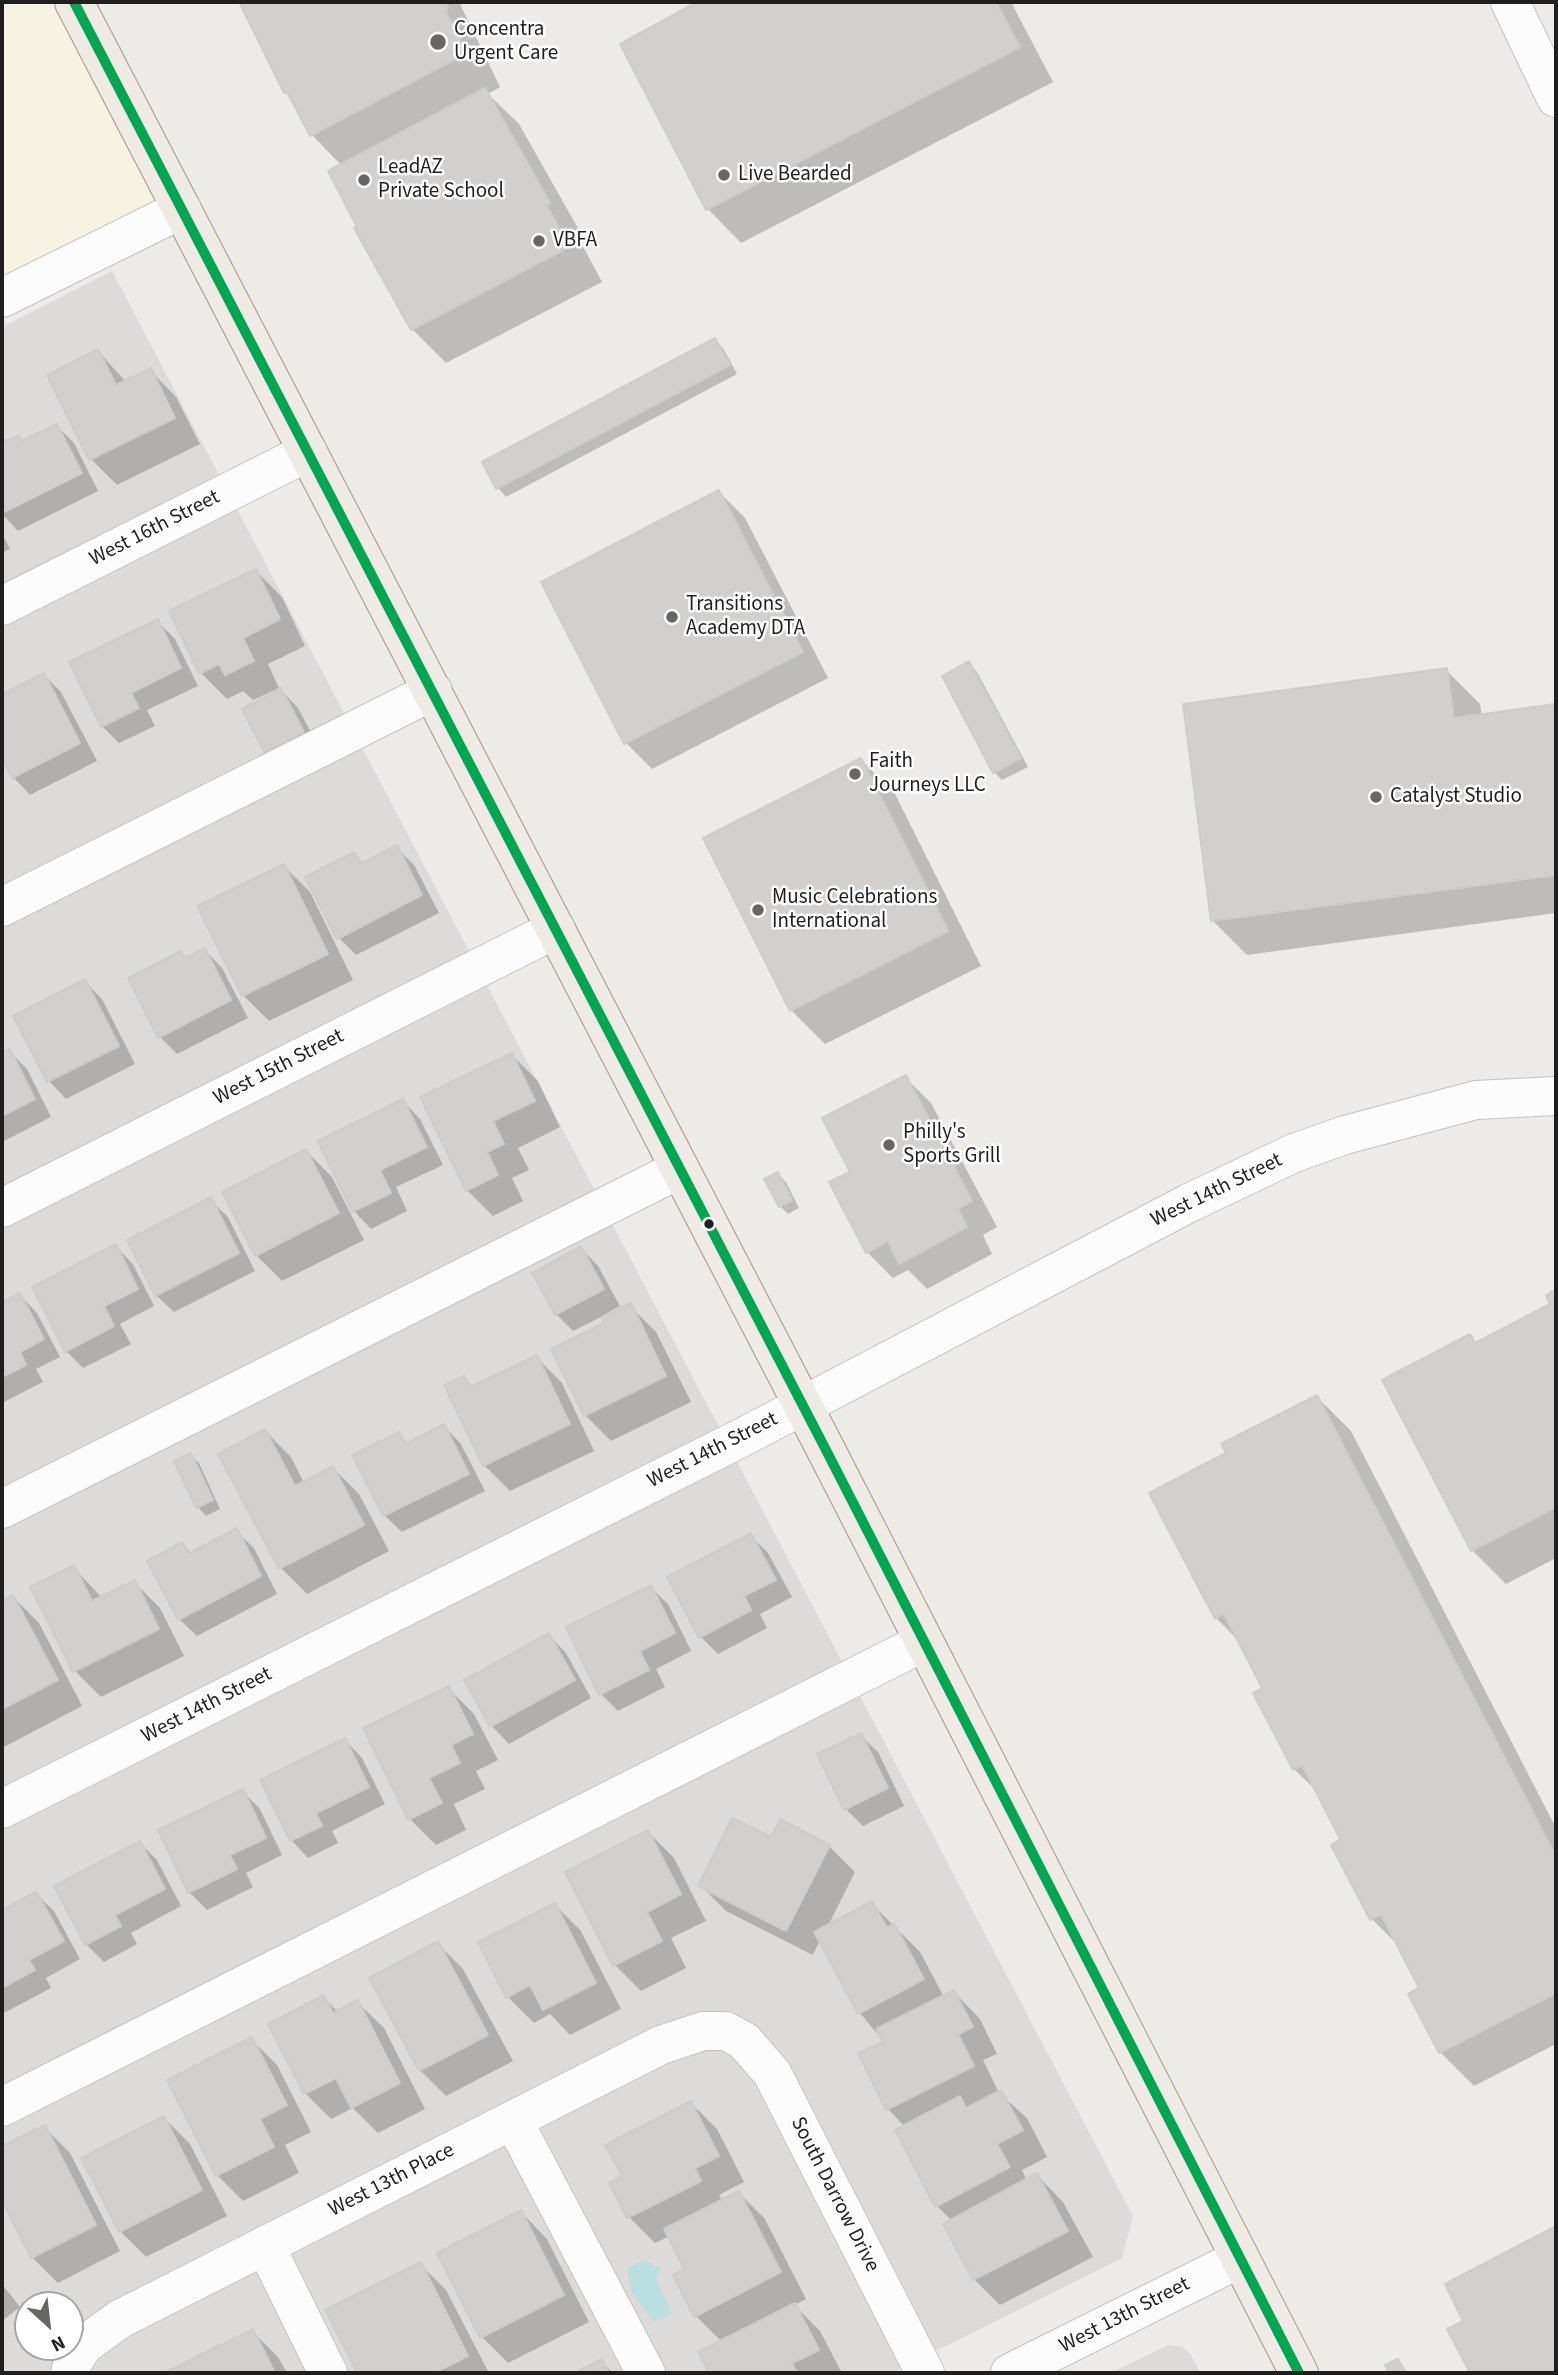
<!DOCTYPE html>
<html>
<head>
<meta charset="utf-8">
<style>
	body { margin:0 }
	#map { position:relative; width:1558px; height:2375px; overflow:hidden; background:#edebe8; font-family:"Source Sans 3",sans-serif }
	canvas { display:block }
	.frame { position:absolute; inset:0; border:4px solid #1f1f1f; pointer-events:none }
	.north { position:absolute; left:14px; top:2291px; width:70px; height:70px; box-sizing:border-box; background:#fff; border:2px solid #a5a5a5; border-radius:50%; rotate:153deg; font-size:19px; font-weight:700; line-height:28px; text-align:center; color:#1f1f1f }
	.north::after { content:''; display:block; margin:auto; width:24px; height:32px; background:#676665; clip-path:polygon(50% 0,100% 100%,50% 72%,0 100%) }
</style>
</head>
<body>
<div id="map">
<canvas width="1558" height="2375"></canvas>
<div class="frame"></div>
<div class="north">N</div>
</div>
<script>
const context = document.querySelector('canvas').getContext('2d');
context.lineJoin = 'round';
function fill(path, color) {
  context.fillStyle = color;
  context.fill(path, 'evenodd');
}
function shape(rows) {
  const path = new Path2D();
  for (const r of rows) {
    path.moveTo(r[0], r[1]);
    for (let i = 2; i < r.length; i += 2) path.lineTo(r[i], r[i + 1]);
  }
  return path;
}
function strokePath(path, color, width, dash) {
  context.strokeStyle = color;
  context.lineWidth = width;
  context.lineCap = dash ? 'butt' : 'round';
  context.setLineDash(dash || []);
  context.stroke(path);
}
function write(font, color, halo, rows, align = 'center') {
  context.font = font + ' "Source Sans 3",sans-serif';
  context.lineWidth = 5;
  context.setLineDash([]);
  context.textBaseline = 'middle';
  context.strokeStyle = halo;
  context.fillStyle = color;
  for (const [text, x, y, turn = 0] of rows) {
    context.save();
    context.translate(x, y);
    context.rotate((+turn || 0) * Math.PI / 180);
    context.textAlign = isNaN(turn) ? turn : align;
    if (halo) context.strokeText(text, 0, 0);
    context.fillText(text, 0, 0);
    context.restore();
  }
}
const residential = shape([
	[112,271,1133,2216,1122,2258,892,2373,2,2373,2,327],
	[28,2305,70,2305,70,2347,28,2347],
	[1168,2345,1181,2346,1191,2355,1200,2373,1111,2373]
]);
const education = shape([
	[2,2,74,2,173,192,2,276]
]);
const water = shape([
	[644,2260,660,2269,656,2279,672,2313,654,2322,632,2293,627,2269]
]);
const shadow = shape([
	[240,2,459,2,500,87,488,94,519,124,583,237,579,239,602,282,446,363,412,329,359,228,342,166,312,135,293,100,286,92],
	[703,2,1011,2,1053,82,741,243,707,208,622,44],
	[715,340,723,348,737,374,506,497,498,488,484,463],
	[98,351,126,382,150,370,176,397,200,444,117,485,91,459],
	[57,426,74,443,98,491,18,531,2,514,2,445,19,437,24,442],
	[719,492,745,518,828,678,652,769,626,743,543,583],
	[2,533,10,549,2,553],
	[256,571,282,597,305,646,268,664,279,688,253,700,243,691,227,699,201,673,171,612],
	[157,621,175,639,198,686,147,710,155,726,119,743,102,726],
	[969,663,977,672,1028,767,1002,780,994,772],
	[1446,670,1480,704,1482,716,1556,706,1556,913,1247,955,1213,921],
	[44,675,61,692,97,761,30,795,13,777,2,755,2,696],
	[281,690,298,708,320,750,284,770,267,752,244,710],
	[861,760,895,794,981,966,825,1044,791,1010],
	[396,847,414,865,439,913,356,955,339,938,354,854,364,864],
	[284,866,310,892,353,980,269,1021,243,995],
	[205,950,222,968,248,1018,177,1054,159,1036,181,953,187,959],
	[84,981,102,999,135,1064,66,1099,49,1081,16,1016],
	[9,1051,27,1069,51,1117,2,1142,2,1055],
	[512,1055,538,1081,560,1127,518,1148,529,1170,512,1178,523,1201,493,1216,467,1190],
	[905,1077,931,1103,997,1227,983,1235,992,1254,927,1289,908,1270,893,1278,867,1252,852,1173],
	[403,1101,420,1119,443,1165,396,1187,407,1211,371,1229,354,1211,320,1142],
	[306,1151,332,1177,364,1240,282,1281,256,1255],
	[778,1174,786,1182,799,1208,788,1214,780,1206],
	[210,1200,228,1217,255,1271,174,1312,156,1295],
	[115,1246,133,1264,154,1306,120,1324,131,1344,83,1368,66,1351],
	[581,1248,598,1266,620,1306,607,1313,609,1316,630,1306,656,1332,691,1402,611,1441,585,1415,607,1323,603,1316,573,1331,556,1314],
	[1556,1291,1556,1558,1506,1584,1472,1550,1470,1336,1477,1344,1553,1305,1548,1296],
	[20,1295,37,1313,60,1357,36,1369,43,1382,2,1403,2,1304],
	[536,1357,562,1383,594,1451,510,1491,484,1465,464,1378,473,1387],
	[1317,1397,1351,1431,1556,1828,1556,2044,1474,2086,1440,2052,1411,1995,1421,1989,1399,1946,1372,1919,1342,1840,1319,1793,1294,1769,1265,1689,1241,1643,1216,1618,1228,1454],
	[444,1426,461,1444,485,1491,402,1532,384,1515,398,1434,408,1444],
	[265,1431,291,1457,304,1483,333,1468,359,1494,389,1551,307,1594,281,1568,221,1454],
	[190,1455,199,1463,220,1509,206,1516,198,1507,176,1461],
	[236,1531,254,1548,277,1594,197,1636,179,1619,182,1544,191,1554],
	[750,1535,768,1553,792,1597,760,1614,767,1628,718,1654,701,1637],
	[73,1567,102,1598,134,1582,160,1608,184,1656,101,1697,75,1671,33,1588],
	[650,1587,668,1604,691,1651,656,1669,665,1687,618,1711,601,1694],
	[13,1597,39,1623,82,1706,2,1748,2,1603],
	[549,1635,566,1653,591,1698,509,1744,492,1726],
	[448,1688,474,1714,498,1760,476,1771,485,1789,454,1804,466,1830,436,1845,410,1819],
	[860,1735,878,1752,904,1806,863,1826,846,1809],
	[345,1740,362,1758,385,1804,332,1831,338,1843,308,1858,291,1840],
	[242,1791,260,1809,282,1855,246,1873,253,1887,207,1910,189,1892],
	[648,1832,674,1858,706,1921,671,1938,686,1968,641,1991,615,1965],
	[771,1840,829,1846,855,1872,828,1926,871,1903,920,1952,944,1997,954,1992,980,2019,997,2054,983,2060,999,2093,1027,2118,1047,2157,1022,2170,1027,2181,1037,2175,1063,2202,1093,2257,1000,2305,974,2279,952,2221,937,2206,905,2127,888,2109,885,2043,860,2013,820,1940,813,1955,726,1911,700,1885],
	[140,1843,157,1860,181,1906,131,1933,137,1944,104,1962,86,1944],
	[36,1894,54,1911,80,1959,46,1978,51,1988,2,2014,2,1912],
	[555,1905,581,1931,621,2009,570,2035,550,2014,534,2023,508,1997],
	[437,1943,463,1969,513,2061,446,2096,420,2070,371,1979],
	[323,1997,338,2012,357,2002,384,2028,425,2109,378,2133,353,2108,331,2119,305,2093],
	[251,2039,277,2065,311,2132,285,2145,299,2173,243,2201,217,2175],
	[691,2103,717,2129,744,2182,719,2195,723,2201,739,2193,765,2219,806,2299,794,2305,820,2331,842,2373,711,2373,700,2353,722,2342,696,2316,687,2270,670,2236,655,2243,629,2217,612,2183,624,2177],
	[164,2118,190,2144,227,2216,146,2257,120,2231],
	[44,2127,70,2153,120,2251,58,2283,32,2257,2,2197,2,2148],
	[521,2212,547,2239,589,2322,508,2363,482,2337],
	[1556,2228,1556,2373,1472,2373,1449,2330,1466,2321,1447,2285],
	[420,2264,446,2290,489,2373,359,2373,328,2311],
	[2,2284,20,2307,2,2321],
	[252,2331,278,2357,287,2373,168,2373],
	[602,2362,613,2373,579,2373]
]);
const building = shape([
	[239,2,445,2,448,8,445,10,467,53,310,136,287,92,284,93,239,2],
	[697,2,996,2,1020,47,706,210,620,44,697,2],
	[485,88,550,203,546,204,569,247,411,330,354,228,357,227,328,171,485,88],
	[715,338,730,365,496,489,482,462,715,338],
	[98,349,116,385,151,368,175,418,89,460,47,375,98,349],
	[57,424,82,473,2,513,2,443,19,435,22,441,57,424],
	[719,490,803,652,624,744,541,582,719,490],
	[256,569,280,619,243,638,254,661,225,675,219,664,199,674,169,611,256,569],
	[158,619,181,668,131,693,139,708,101,727,69,662,158,619],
	[969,661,1021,758,993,773,942,676,969,661],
	[1447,668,1454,718,1556,704,1556,875,1211,921,1183,704,1447,668],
	[44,673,80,743,12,778,2,759,2,694,44,673],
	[281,688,304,732,265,753,242,709,281,688],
	[861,758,948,931,790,1011,703,838,861,758],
	[397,845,422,895,337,939,305,877,354,852,361,864,397,845],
	[284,864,328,954,242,996,197,906,284,864],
	[205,948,231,1000,158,1038,128,978,181,951,185,958,205,948],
	[85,979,119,1046,47,1082,13,1016,85,979],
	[10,1049,35,1099,2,1116,2,1053,10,1049],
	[512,1053,535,1101,493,1121,504,1144,487,1152,498,1175,466,1191,420,1097,512,1053],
	[906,1075,972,1201,958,1209,967,1227,899,1264,888,1241,866,1253,829,1182,850,1172,822,1118,906,1075],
	[403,1099,427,1147,380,1170,391,1193,352,1212,318,1141,403,1099],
	[306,1149,339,1213,255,1256,222,1192,306,1149],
	[778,1172,792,1200,779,1207,764,1179,778,1172],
	[211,1197,239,1253,155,1296,127,1240,211,1197],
	[116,1244,138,1289,104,1306,114,1326,65,1352,32,1287,116,1244],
	[581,1246,604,1289,555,1315,532,1273,581,1246],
	[1556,1289,1556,1507,1471,1551,1382,1380,1470,1334,1475,1343,1550,1304,1546,1295,1556,1289],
	[20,1293,44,1339,20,1352,26,1365,2,1377,2,1302,20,1293],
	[631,1303,666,1376,584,1416,551,1349,604,1323,602,1317,631,1303],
	[537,1355,570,1424,483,1466,444,1385,464,1376,470,1387,537,1355],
	[1317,1395,1556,1857,1556,1993,1439,2053,1408,1994,1419,1988,1381,1914,1370,1920,1331,1845,1340,1839,1302,1765,1293,1770,1253,1693,1262,1688,1224,1614,1215,1619,1149,1493,1226,1453,1221,1444,1317,1395],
	[444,1424,469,1474,383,1516,352,1455,399,1432,405,1444,444,1424],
	[265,1429,295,1486,333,1466,364,1525,279,1569,218,1454,265,1429],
	[191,1453,213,1500,196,1508,174,1461,191,1453],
	[237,1528,261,1576,178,1620,147,1561,182,1542,188,1554,237,1528],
	[751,1533,776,1580,744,1596,751,1610,699,1638,667,1577,751,1533],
	[74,1565,92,1601,135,1580,159,1629,73,1672,30,1587,74,1565],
	[651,1585,675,1633,640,1651,649,1670,599,1695,566,1627,651,1585],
	[13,1595,58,1680,2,1709,2,1601,13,1595],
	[549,1633,575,1680,490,1727,464,1680,549,1633],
	[449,1686,473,1734,451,1745,460,1763,429,1778,442,1803,408,1820,363,1728,449,1686],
	[861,1733,888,1788,844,1810,817,1754,861,1733],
	[345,1738,369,1787,316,1813,322,1826,290,1841,260,1780,345,1738],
	[243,1789,266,1838,230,1855,237,1869,188,1893,158,1830,243,1789],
	[732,1818,771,1837,780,1819,830,1845,786,1931,698,1886,732,1818],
	[648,1830,681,1894,647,1912,662,1941,613,1966,565,1872,648,1830],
	[140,1841,165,1889,115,1915,121,1926,85,1945,54,1886,140,1841],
	[36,1891,64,1941,29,1960,35,1970,2,1988,2,1910,36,1891],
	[872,1901,887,1928,894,1923,924,1979,858,2014,814,1932,872,1901],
	[555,1903,596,1983,543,2010,530,1985,506,1998,478,1942,555,1903],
	[438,1941,488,2035,419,2071,369,1978,438,1941],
	[954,1990,973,2027,958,2034,974,2066,886,2110,858,2053,883,2042,876,2029,954,1990],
	[324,1995,333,2013,358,2000,400,2083,351,2108,336,2078,304,2094,268,2024,324,1995],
	[252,2037,287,2105,260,2119,274,2147,216,2176,167,2080,252,2037],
	[1001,2090,1023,2130,997,2144,1010,2167,935,2207,895,2130,960,2096,966,2108,1001,2090],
	[691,2101,719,2156,695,2168,701,2181,627,2218,609,2183,622,2176,605,2145,691,2101],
	[164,2116,202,2190,119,2232,81,2158,164,2116],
	[45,2125,96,2225,31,2258,2,2201,2,2146,45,2125],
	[1037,2173,1068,2231,973,2280,943,2224,1037,2173],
	[739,2191,781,2272,694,2317,673,2275,684,2269,664,2229,739,2191],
	[521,2210,564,2295,480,2338,437,2253,521,2210],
	[1556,2226,1556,2373,1470,2373,1447,2329,1463,2321,1445,2284,1556,2226],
	[421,2262,468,2356,434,2373,357,2373,325,2310,421,2262],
	[795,2303,819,2350,792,2363,797,2373,709,2373,698,2352,795,2303],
	[253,2329,275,2373,164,2373,253,2329],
	[602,2359,609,2373,575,2373,602,2359],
	[1398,2359,1406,2373,1389,2373,1385,2365,1398,2359]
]);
const minor = shape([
	[1510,2,1556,98],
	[2,298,182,209],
	[2,606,308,452],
	[2,907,433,691],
	[2,1208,556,929],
	[2,1509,680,1169],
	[2,1809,741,1438,1189,1203,1294,1153,1345,1135,1476,1100,1556,1096],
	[2,2107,924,1642],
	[513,2120,646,2373],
	[265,2245,328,2373],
	[70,2373,73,2362,84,2345,120,2319,661,2045,703,2031,726,2031,744,2041,772,2073,925,2373],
	[1010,2373,1239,2259]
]);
const major = shape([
	[74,2,826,1450,1299,2373]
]);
const bus1 = shape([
	[74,2,826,1450,1299,2373]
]);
const markers = [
	[438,42,9,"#676665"],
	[724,175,7,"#676665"],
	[364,180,7,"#676665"],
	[539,241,7,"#676665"],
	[672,617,7,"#676665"],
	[855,774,7,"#676665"],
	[1376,797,7,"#676665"],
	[758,910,7,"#676665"],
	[889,1145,7,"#676665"],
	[709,1224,6,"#1f1f1f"]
];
const poiNames = [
	["Concentra",454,30],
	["Urgent Care",454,54],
	["LeadAZ",378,168],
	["Private School",378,192],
	["Live Bearded",738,175],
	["VBFA",553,241],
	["Transitions",686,605],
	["Academy DTA",686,629],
	["Faith",869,762],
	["Journeys LLC",869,786],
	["Catalyst Studio",1390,797],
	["Music Celebrations",772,898],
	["International",772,922],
	["Philly's",903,1133],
	["Sports Grill",903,1157]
];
const streetNames = [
	["West 16th Street",155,529,-27],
	["West 15th Street",279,1068,-27],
	["West 14th Street",1217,1191,-26],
	["West 14th Street",713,1451,-27],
	["West 14th Street",207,1706,-27],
	["West 13th Place",392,2181,-27],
	["South Darrow Drive",834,2195,63],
	["West 13th Street",1125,2316,-27]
];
fill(residential, '#dcdbd9');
fill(education, '#f7f3e3');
fill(water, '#bbdee0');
fill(shadow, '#0003');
fill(building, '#d2cfcc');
strokePath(building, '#d0ccc9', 2);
strokePath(minor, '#c4c3c2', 40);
strokePath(major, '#a49584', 40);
strokePath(minor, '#fcfcfc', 38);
strokePath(major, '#f0eae5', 38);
strokePath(bus1, '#00a651', 10);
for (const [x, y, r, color] of markers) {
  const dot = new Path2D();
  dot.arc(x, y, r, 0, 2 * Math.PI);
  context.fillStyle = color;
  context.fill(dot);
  strokePath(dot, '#fff', 2.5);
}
write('21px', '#1f1f1f', '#fff', poiNames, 'left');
write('21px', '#1f1f1f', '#fff', streetNames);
</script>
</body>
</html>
